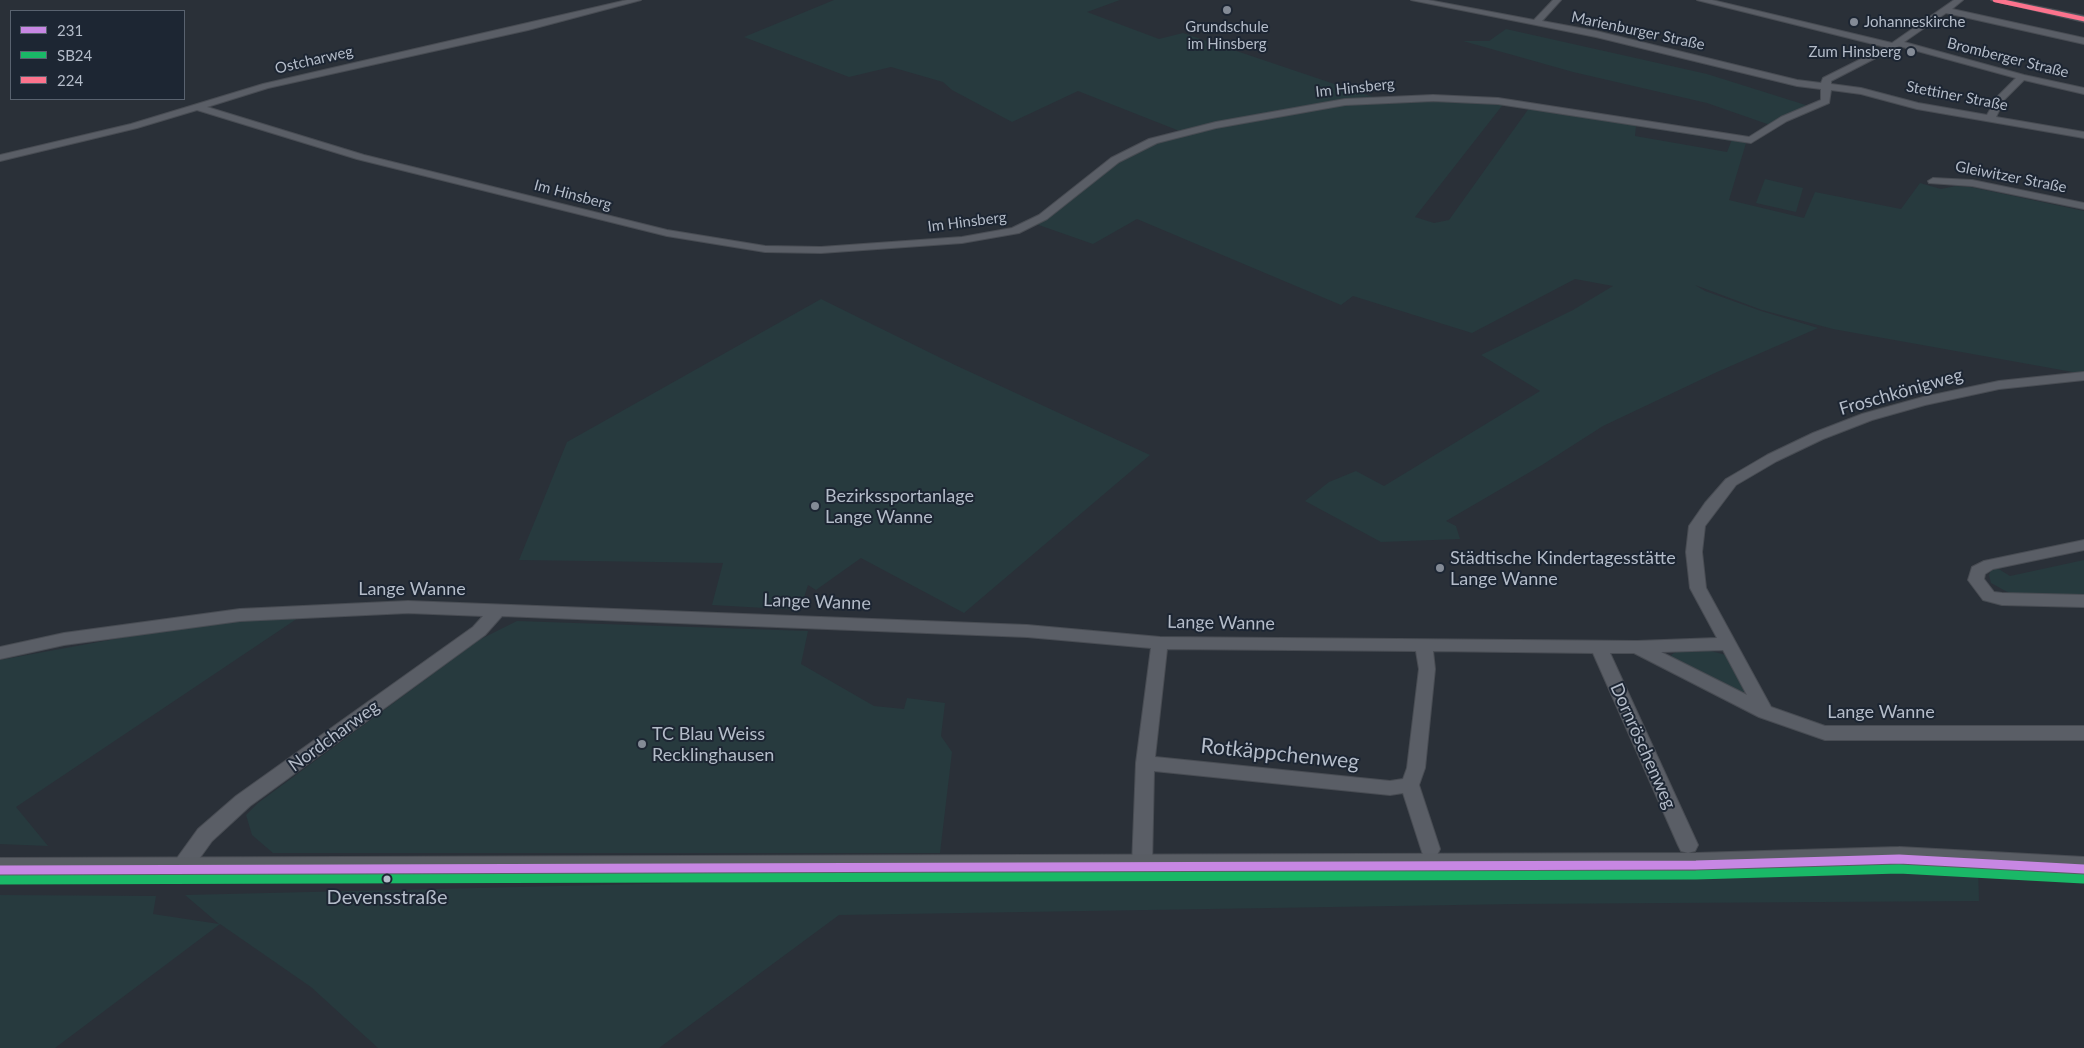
<!DOCTYPE html>
<html>
<head>
<meta charset="utf-8">
<style>
	body { margin:0 }
	#map { position:relative; width:2084px; height:1048px; overflow:hidden; background:#2a3038; font-family:Lato,sans-serif }
	canvas { display:block }
	.legend { position:absolute; left:10px; top:10px; width:175px; height:90px; box-sizing:border-box; background:#1d2633; border:1px solid #59626f; margin:0; padding:6px 9px; list-style:none; font-size:15px; color:#b4bcc9 }
	.legend li { display:flex; align-items:center; gap:10px; height:25px }
	.legend b { width:25px; border:1px solid #59626f }
</style>
</head>
<body>
<div id="map">
<canvas width="2084" height="1048"></canvas>
<ul class="legend">
<li><b style="height:6px;background:#c787e3"></b>231</li>
<li><b style="height:6px;background:#1ab867"></b>SB24</li>
<li><b style="height:6px;background:#fc738d"></b>224</li>
</ul>
</div>
<script>
const context = document.querySelector('canvas').getContext('2d');
context.lineJoin = 'round';
function fill(path, color) {
  context.fillStyle = color;
  context.fill(path, 'evenodd');
}
function shape(rows) {
  const path = new Path2D();
  for (const r of rows) {
    path.moveTo(r[0], r[1]);
    for (let i = 2; i < r.length; i += 2) path.lineTo(r[i], r[i + 1]);
  }
  return path;
}
function strokePath(path, color, width, dash) {
  context.strokeStyle = color;
  context.lineWidth = width;
  context.lineCap = dash ? 'butt' : 'round';
  context.setLineDash(dash || []);
  context.stroke(path);
}
function write(font, color, halo, rows, align = 'center') {
  context.font = font + ' Lato,sans-serif';
  context.lineWidth = 4;
  context.setLineDash([]);
  context.textBaseline = 'middle';
  context.strokeStyle = halo;
  context.fillStyle = color;
  for (const [text, x, y, turn = 0] of rows) {
    context.save();
    context.translate(x, y);
    context.rotate((+turn || 0) * Math.PI / 180);
    context.textAlign = isNaN(turn) ? turn : align;
    if (halo) context.strokeText(text, 0, 0);
    context.fillText(text, 0, 0);
    context.restore();
  }
}
const green = shape([
	[834,0,1120,0,1087,12,1159,39,1183,33,1379,99,1505,102,1415,217,1434,223,1449,220,1532,104,1733,137,1746,143,1729,200,1804,218,1815,192,1901,209,1920,183,1941,189,1956,186,1971,187,2084,211,2084,374,1833,329,1762,310,1695,285,1705,291,1761,311,1818,328,1717,372,1603,426,1542,465,1446,521,1456,526,1460,539,1381,542,1305,501,1329,482,1356,471,1384,486,1540,391,1481,355,1573,310,1613,286,1575,279,1472,333,1353,296,1341,305,1137,219,1093,244,1033,223,1115,160,1182,132,1078,91,1012,122,952,90,943,82,891,67,849,77,744,37],
	[1636,126,1731,141,1731,142,1727,152,1635,136],
	[1506,29,1707,74,1812,107,1773,126,1707,103,1573,72,1463,41,1489,41],
	[1765,179,1803,188,1796,212,1756,203],
	[821,299,955,365,1150,455,964,613,861,558,816,590,808,585,800,610,712,605,723,563,519,560,567,442],
	[2084,560,2084,596,2011,594,1991,583,1989,575,1991,570,1997,568,2010,576],
	[301,616,16,807,48,846,0,844,0,660,159,631,246,619],
	[517,621,808,631,801,664,874,706,904,709,907,698,945,703,941,736,952,752,940,853,273,853,252,835,246,815,258,803,479,640],
	[1711,651,1726,655,1745,692,1737,691,1672,658,1671,655,1676,652],
	[1978,867,1979,901,1518,904,839,915,659,1048,378,1048,311,987,220,924,55,1048,0,1048,0,895,156,896,153,914,219,924,185,895,1142,872]
]);
const minor = shape([
	[627,0,641,0,528,30,268,88,207,107,364,155,667,230,765,246,821,247,962,237,1012,228,1039,215,1111,158,1149,139,1216,122,1345,99,1433,95,1498,98,1749,137,1781,117,1821,100,1821,89,1797,86,1596,37,1411,0,1428,0,1534,20,1553,0,1561,0,1542,21,1596,31,1797,80,1821,83,1823,78,1885,47,1697,0,1712,0,1892,43,1954,0,1963,0,1952,9,2084,38,2084,44,1946,13,1904,42,2024,75,2084,88,2084,94,2024,80,2004,100,1996,117,2084,132,2084,138,1917,109,1861,94,1831,90,1829,103,1787,121,1751,143,1498,104,1433,101,1345,105,1216,128,1157,143,1119,162,1047,219,1019,233,962,243,821,253,765,252,667,236,357,159,197,110,137,128,0,161,0,155,131,124,263,84,627,0],
	[1899,46,2016,78,1997,97,1987,115,1918,103,1861,88,1831,84,1831,81,1899,46],
	[1991,0,2006,0,2084,16,2084,22,1991,0],
	[1933,178,1972,180,2084,203,2084,209,1972,186,1929,183,1928,181,1933,178],
	[2084,372,2084,380,1999,389,1925,405,1872,420,1823,439,1777,461,1736,485,1705,526,1702,552,1706,588,1771,707,1825,726,2084,726,2084,740,1825,740,1759,717,1634,653,1610,653,1698,845,1695,851,1688,853,1681,851,1678,845,1593,653,1433,651,1435,669,1425,768,1419,785,1440,849,1437,855,1430,857,1423,855,1403,793,1390,795,1154,771,1152,866,1149,872,1142,874,1135,872,1132,866,1136,763,1151,648,1027,637,502,616,485,635,250,806,212,841,186,877,179,879,172,877,169,871,172,865,198,829,236,796,473,627,483,616,408,613,240,621,64,645,0,659,0,647,64,633,240,609,408,601,1027,625,1160,637,1637,641,1717,638,1690,588,1686,552,1689,526,1705,503,1726,479,1767,455,1813,433,1862,414,1923,397,1999,381,2084,372],
	[1167,649,1416,651,1419,669,1407,768,1403,779,1390,781,1155,757,1167,649],
	[1723,650,1747,695,1661,652,1723,650],
	[2084,540,2084,550,1993,569,1985,574,1984,579,1994,592,2002,593,2084,595,2084,607,2002,605,1983,600,1968,580,1972,567,1984,561,2084,540]
]);
const secondary = shape([
	[1899,847,2084,857,2084,881,1899,871,1696,877,0,882,0,858,1696,853,1899,847]
]);
const bus1 = shape([
	[0,870,1696,865,1899,859,2084,869]
]);
const bus2 = shape([
	[0,880,1696,875,1899,869,2083,879]
]);
const bus3 = shape([
	[1995,0,2084,19]
]);
const markers = [
	[1227,10,5,"#848b96"],
	[1854,22,5,"#848b96"],
	[1911,52,5,"#848b96"],
	[815,506,5,"#848b96"],
	[1440,568,5,"#848b96"],
	[642,744,5,"#848b96"],
	[387,879,4.5,"#b4bcc9"]
];
const farPoinames = [
	["Johanneskirche",1864,22],
	["Grundschule",1227,27,"center"],
	["im Hinsberg",1227,44,"center"],
	["Zum Hinsberg",1901,52,"right"]
];
const farStreetnames = [
	["Marienburger Straße",1638,31,12],
	["Bromberger Straße",2008,58,14],
	["Ostcharweg",314,60,-13],
	["Im Hinsberg",1355,88,-6],
	["Stettiner Straße",1957,96,11],
	["Gleiwitzer Straße",2011,177,11],
	["Im Hinsberg",573,195,15],
	["Im Hinsberg",967,222,-7]
];
const streetNames = [
	["Froschkönigweg",1901,392,-16],
	["Lange Wanne",412,589],
	["Lange Wanne",817,602,2],
	["Lange Wanne",1221,623,1],
	["Lange Wanne",1881,712],
	["Nordcharweg",334,736,-36],
	["Dornröschenweg",1643,746,66]
];
const poiNames = [
	["Bezirkssportanlage",825,496],
	["Lange Wanne",825,517],
	["Städtische Kindertagesstätte",1450,558],
	["Lange Wanne",1450,579],
	["TC Blau Weiss",652,734],
	["Recklinghausen",652,755]
];
const nearBusnames = [
	["Devensstraße",387,898]
];
const nearStreetnames = [
	["Rotkäppchenweg",1280,754,6]
];
fill(green, '#273a3e');
strokePath(minor, '#484c53', 2);
strokePath(secondary, '#484c53', 2);
fill(minor, '#5a5e66');
fill(secondary, '#595d64');
strokePath(bus1, '#c787e3', 9);
strokePath(bus2, '#1ab867', 9);
strokePath(bus3, '#fc738d', 4.5);
for (const [x, y, r, color] of markers) {
  const dot = new Path2D();
  dot.arc(x, y, r, 0, 2 * Math.PI);
  context.fillStyle = color;
  context.fill(dot);
  strokePath(dot, '#1d2633', 2);
}
write('15px', '#b4bcc9', '#1d2633', farPoinames, 'left');
write('15px', '#b4bcc9', '#1d2633', farStreetnames);
write('18px', '#b4bcc9', '#1d2633', streetNames);
write('18px', '#b4bcc9', '#1d2633', poiNames, 'left');
write('20px', '#b4bcc9', '#1d2633', nearBusnames);
write('21px', '#b4bcc9', '#1d2633', nearStreetnames);
</script>
</body>
</html>
